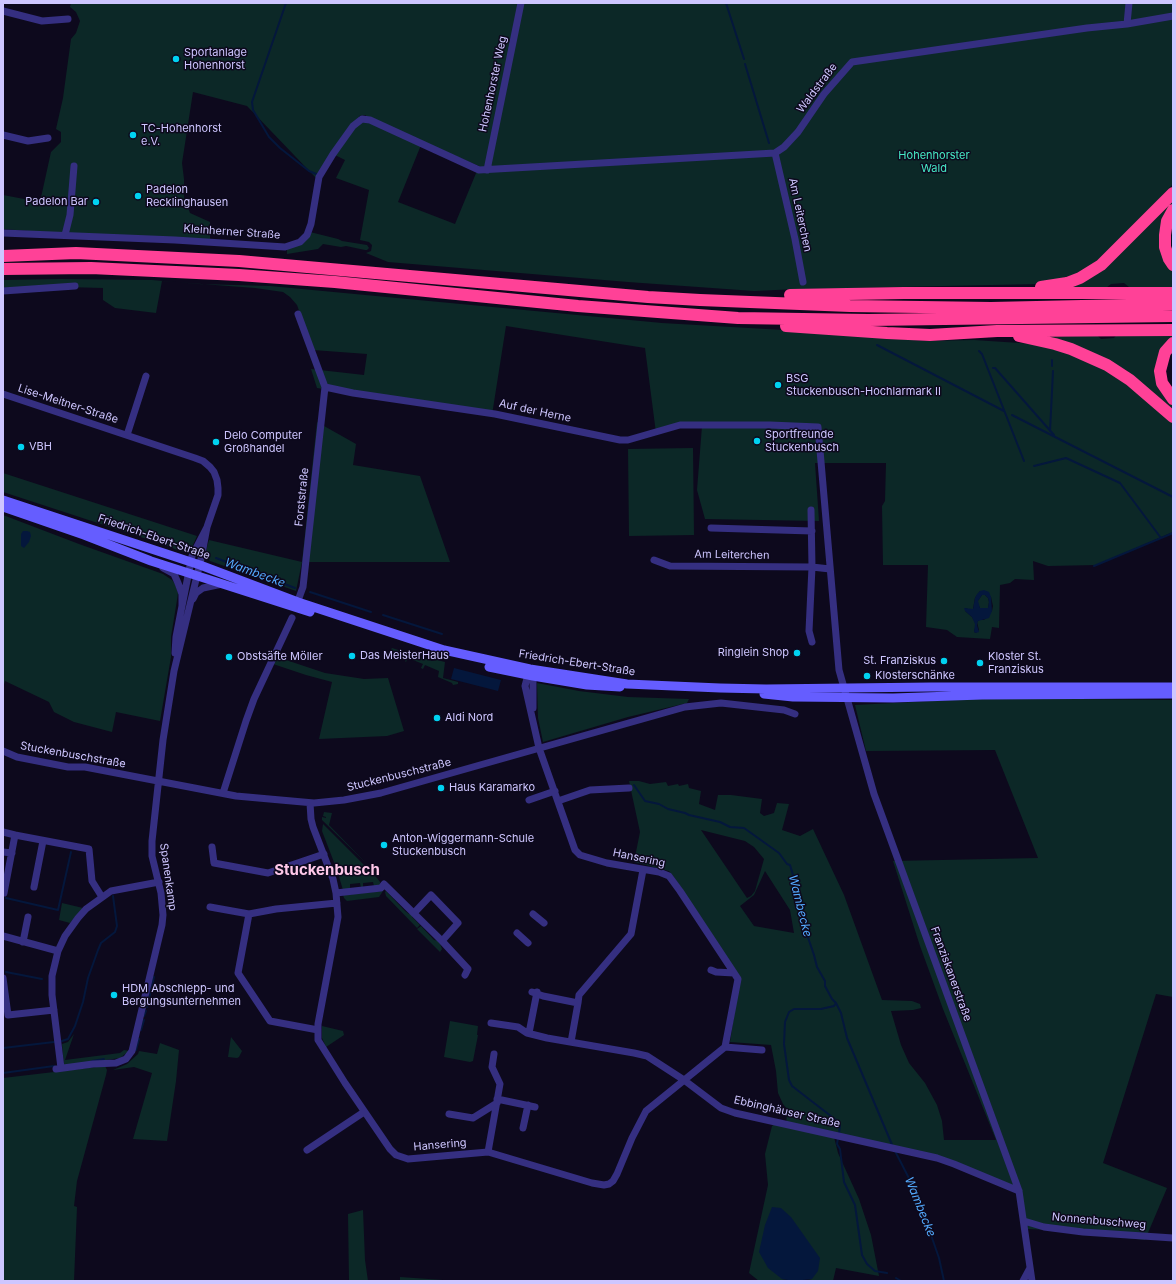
<!DOCTYPE html>
<html>
<head>
<meta charset="utf-8">
<style>
	body { margin:0 }
	#map { position:relative; width:1176px; height:1284px; overflow:hidden; background:#0d091d; font-family:Inter,sans-serif }
	canvas { display:block }
	.frame { position:absolute; inset:0; border:4px solid #cec6ff; pointer-events:none }
</style>
</head>
<body>
<div id="map">
<canvas width="1176" height="1284"></canvas>
<div class="frame"></div>
</div>
<script>
const context = document.querySelector('canvas').getContext('2d');
context.lineJoin = 'round';
function fill(path, color) {
  context.fillStyle = color;
  context.fill(path, 'evenodd');
}
function shape(rows) {
  const path = new Path2D();
  for (const r of rows) {
    path.moveTo(r[0], r[1]);
    for (let i = 2; i < r.length; i += 2) path.lineTo(r[i], r[i + 1]);
  }
  return path;
}
function strokePath(path, color, width, dash) {
  context.strokeStyle = color;
  context.lineWidth = width;
  context.lineCap = dash ? 'butt' : 'round';
  context.setLineDash(dash || []);
  context.stroke(path);
}
function write(font, color, halo, rows, align = 'center') {
  context.font = font + ' Inter,sans-serif';
  context.lineWidth = 3;
  context.setLineDash([]);
  context.textBaseline = 'middle';
  context.strokeStyle = halo;
  context.fillStyle = color;
  for (const [text, x, y, turn = 0] of rows) {
    context.save();
    context.translate(x, y);
    context.rotate((+turn || 0) * Math.PI / 180);
    context.textAlign = isNaN(turn) ? turn : align;
    if (halo) context.strokeText(text, 0, 0);
    context.fillText(text, 0, 0);
    context.restore();
  }
}
const green = shape([
	[71,3,1173,3,1173,184,1107,254,1080,273,1040,284,798,289,754,291,628,282,388,262,366,253,371,251,372,245,369,242,360,240,369,190,336,178,345,160,335,155,355,126,363,122,368,122,421,145,398,202,455,224,479,166,366,118,366,115,359,116,359,119,317,179,247,106,193,92,182,163,184,179,184,197,190,213,210,222,210,240,54,233,3,229,3,195,40,202,51,152,61,142,61,132,56,129,63,98,71,39,76,33,80,21,76,12,70,7],
	[1173,197,1173,204,1164,220,1173,270,1173,288,1129,287,1124,283,1111,284,1106,288,1048,290,1068,286],
	[310,232,338,239,342,241,367,245,369,248,367,250,365,250,346,246,341,247,323,244,318,249,287,254,287,248],
	[60,279,152,280,199,284,270,286,662,323,801,331,926,341,974,340,1035,344,1084,357,1128,383,1173,422,1173,532,1097,565,1048,566,1033,561,1034,580,1015,579,1010,583,1000,585,999,628,992,627,990,639,957,637,947,630,926,627,928,565,883,565,882,506,885,501,886,463,815,463,819,521,705,519,697,490,702,426,681,427,656,433,645,348,506,326,492,415,317,388,311,369,364,375,367,354,313,350,297,305,290,297,283,292,255,288,162,281,156,313,115,308,103,300,103,288,65,287,3,293,3,280],
	[980,591,991,597,993,606,992,611,984,620,979,620,977,622,979,630,976,633,974,632,976,624,972,617,965,611,965,608,968,609,973,609,975,598],
	[1173,332,1173,338,1160,357,1173,403,1173,410,1126,370,1089,351,1044,336,1096,334,1101,339,1114,338,1118,333],
	[317,422,356,444,353,465,420,476,450,562,302,562,296,591,210,561,207,557,206,551,209,540,302,562],
	[693,448,694,535,629,536,628,449],
	[3,473,197,536,192,547,187,552,180,551,162,544,3,492],
	[3,515,79,544,163,574,172,580,175,584,178,593,177,600,171,637,171,657,160,721,116,712,112,732,74,722,54,712,49,702,5,681,3,688],
	[982,595,985,595,988,598,989,602,988,608,980,608,977,602],
	[392,648,432,661,437,660,445,662,443,678,458,682,458,684,453,685,452,683,438,677,439,671,425,665,423,669,421,668,423,664,408,658,406,662,405,661,406,657,394,652,392,656,390,651],
	[277,657,325,673,364,679,388,678,404,731,387,736,319,739,332,682,306,675,273,664],
	[537,683,579,691,628,697,689,699,687,703,628,717,543,742,538,718],
	[990,698,1173,700,1173,997,1156,994,1103,1163,1167,1188,1145,1240,1051,1230,1027,1229,1016,1193,943,1162,834,1137,838,1153,859,1199,871,1235,879,1276,836,1268,833,1281,801,1281,812,1279,782,1279,794,1281,759,1281,749,1273,768,1185,765,1154,772,1126,775,1124,786,1125,787,1114,787,1109,783,1104,778,1093,776,1071,771,1045,730,1042,740,977,674,877,669,871,634,862,640,832,629,781,639,781,650,784,666,782,668,786,678,784,679,786,688,784,689,788,701,791,699,804,715,810,718,795,731,795,762,799,760,813,764,816,774,813,777,803,789,804,782,830,800,836,813,829,844,895,882,1000,912,1001,920,1004,921,1008,913,1010,891,1011,901,1045,909,1063,925,1083,937,1105,942,1121,944,1140,996,1140,943,1009,920,946,893,861,1038,858,995,750,866,751,855,705],
	[701,830,745,841,754,847,764,859,755,891,751,896,747,898],
	[765,871,790,910,794,933,754,926,740,906,754,895],
	[324,812,332,813,329,825,367,864,322,820,322,817,326,818,326,817,323,816],
	[323,824,377,878,380,882,380,886,374,886,373,882,363,883,363,887,361,888,360,883,350,884,350,889,343,890,337,870,322,831],
	[383,891,379,897,347,901,344,898,343,895],
	[386,891,405,911,409,914,413,914,412,917,420,925,417,928,386,896,385,892],
	[62,903,83,908,70,923,59,920],
	[421,926,434,940,439,941,442,949,440,952,417,929],
	[450,1021,478,1026,477,1035,478,1035,473,1061,470,1062,444,1057],
	[322,1026,343,1031,344,1035,326,1047,322,1038],
	[74,1034,65,1060,120,1053,124,1050,129,1051,120,1058,64,1066,62,1044,68,1042],
	[231,1037,242,1051,239,1057,237,1058,228,1057],
	[160,1043,179,1050,176,1081,167,1141,133,1139,152,1073,134,1067,113,1070,127,1064,138,1054,139,1051,157,1054],
	[105,1066,107,1070,106,1075,77,1181,74,1206,77,1207,74,1281,3,1281,3,1078],
	[363,1210,365,1260,368,1281,349,1281,348,1214],
	[400,1277,457,1281,400,1281]
]);
const water = shape([
	[27,531,30,532,31,536,29,542,24,548,21,546,21,534,23,531],
	[984,590,989,592,991,597,992,611,989,618,978,621,977,625,979,632,976,633,974,632,975,624,972,617,965,611,964,608,973,609,975,598,977,594,980,591],
	[982,595,985,595,988,598,989,602,988,608,980,608,978,601],
	[454,668,501,680,498,691,451,679],
	[772,1207,781,1208,791,1217,820,1258,818,1271,812,1279,794,1281,782,1279,768,1268,759,1252,765,1225]
]);
const stream = shape([
	[286,3,252,102,253,110,269,137,280,148,309,171,316,174],
	[726,3,744,59],
	[745,64,769,143],
	[877,345,1004,411],
	[979,351,982,354,1024,461],
	[1052,360,1052,366],
	[993,368,995,368,1054,435],
	[1012,415,1173,497],
	[1050,431,1053,371],
	[1034,466,1066,458,1120,483,1161,538],
	[216,558,295,588],
	[1094,566,1173,533],
	[310,592,371,612],
	[383,615,442,634],
	[634,785,645,801,659,804,668,809,685,813,689,815,720,822,730,827,744,828,779,853,787,864,790,865,802,905,802,920,814,955,817,967,825,981,825,986,832,999,836,1003,841,1013,847,1038,893,1147],
	[6,898,58,910,71,852],
	[6,972,42,979],
	[836,1003,834,1006,821,1009,794,1009,789,1012,785,1022,784,1044,789,1080,792,1086,836,1120,840,1125,839,1134],
	[147,1007,154,977],
	[144,1016,146,1011],
	[141,1030,144,1020],
	[62,1041,68,1039,75,1026,83,1002,88,978,98,950,101,943,115,932,117,926,113,896],
	[3,1048,54,1042],
	[136,1050,139,1039],
	[92,1061,104,1059],
	[3,1073,54,1066],
	[838,1138,837,1144,840,1149,844,1182,855,1205,862,1255,867,1264,875,1271,887,1273],
	[895,1151,915,1190,922,1209,939,1258,944,1281],
	[896,1278,901,1281]
]);
const street = shape([
	[3,11,42,21,68,19],
	[1127,24,1129,3],
	[3,135,28,141,48,138],
	[775,153,795,239,803,282],
	[487,170,521,3],
	[3,233,175,240,285,247,300,242,307,235,311,224,319,177,333,154,353,126,362,119,370,120,479,170,775,153,784,147,798,132,824,94,852,62,1087,28,1127,24,1173,16],
	[65,235,70,215,74,166],
	[3,291,75,286],
	[325,387,353,393,495,414,620,440,628,440,680,425,770,425,818,427,839,670,874,794,1019,1191,1032,1281],
	[3,394,195,458,203,461,210,467,214,472,217,480,218,488,218,495,207,527,192,556,182,606],
	[127,435,146,376],
	[811,510,812,567,809,631,812,642],
	[711,528,812,531],
	[654,560,670,566,812,567,830,569],
	[163,568,174,574,178,583,182,594,182,606,176,637,175,653],
	[193,599,196,593,203,588,222,584],
	[296,606,303,587,325,387,298,314],
	[531,673,533,676,533,708],
	[3,751,17,757,68,767,85,767,236,796,314,803,344,800,381,793,685,707,721,703,784,710,795,714],
	[223,793,246,721,254,699,292,618],
	[529,800,555,791],
	[558,801,590,790,629,788],
	[310,803,311,819,313,827,333,879,336,893,338,917,318,1024,318,1040,345,1083,390,1149,396,1155,408,1159,488,1152,592,1183,604,1185,609,1184,613,1181,617,1174,632,1138,646,1111,725,1047,738,979,680,891,669,876,659,872,607,863,580,855,575,850,539,748,525,686,529,671],
	[3,832,15,835],
	[212,847,214,863,268,873,324,854],
	[3,852,12,853],
	[34,887,43,841],
	[4,893,15,835,89,849,92,881,102,897],
	[336,893,381,888,384,884,442,941,468,969,465,975],
	[210,907,249,914,276,909,337,903],
	[414,913,431,895,458,923,442,941],
	[249,914,238,973,270,1021,318,1030],
	[533,914,544,923],
	[517,933,528,943],
	[3,936,58,951],
	[23,942,28,917],
	[711,970,716,972,734,973],
	[3,978,8,1015,54,1010],
	[532,992,543,996,578,1003,571,1042],
	[578,1003,579,995,631,934,643,870],
	[491,1023,518,1027,527,1033,547,1038,634,1053,647,1056,684,1080,721,1108,735,1113,937,1158,954,1164,1019,1191],
	[529,1033,537,992],
	[725,1047,762,1050],
	[61,1068,52,995,52,976,58,951,65,936,78,918,86,909,111,891,159,882],
	[56,1069,93,1064,116,1063,126,1059,132,1051,162,925,163,915,161,893,152,856,152,841,163,740,174,671,201,559,207,527],
	[497,1099,535,1107],
	[449,1114,473,1118,497,1103],
	[523,1128,528,1105],
	[307,1150,364,1112],
	[488,1152,500,1084,492,1067,494,1054],
	[1024,1221,1044,1227,1083,1232,1173,1238],
	[1023,1281,1030,1268]
]);
const secondary = shape([
	[3,500,200,565,298,602,444,650,530,669,627,684,720,688,766,689,931,687,1173,687],
	[3,507,84,535,151,561,310,612],
	[489,667,533,676,587,685,620,687],
	[764,694,793,697,893,698,982,695,1173,694]
]);
const highway = shape([
	[1173,210,1167,221,1165,235,1165,247,1169,259,1173,265],
	[3,256,76,253,239,261,648,297,700,300,850,306,991,308,1173,304],
	[3,269,91,268,239,275,335,282,578,306,738,318,868,320,1173,316],
	[1041,287,1067,283,1080,278,1101,265,1173,193],
	[790,295,904,293,1173,293],
	[786,326,887,333,930,335,997,331,1173,330],
	[1019,336,1055,344,1071,349,1107,365,1130,380,1173,417],
	[1173,343,1165,352,1160,371,1162,383,1173,399]
]);
const markers = [
	[176,59,4,"#00d2f1"],
	[133,135,4,"#00d2f1"],
	[138,196,4,"#00d2f1"],
	[96,202,4,"#00d2f1"],
	[778,385,4,"#00d2f1"],
	[757,441,4,"#00d2f1"],
	[216,442,4,"#00d2f1"],
	[21,447,4,"#00d2f1"],
	[797,653,4,"#00d2f1"],
	[352,656,4,"#00d2f1"],
	[229,657,4,"#00d2f1"],
	[944,661,4,"#00d2f1"],
	[980,663,4,"#00d2f1"],
	[867,676,4,"#00d2f1"],
	[437,718,4,"#00d2f1"],
	[441,788,4,"#00d2f1"],
	[384,845,4,"#00d2f1"],
	[114,995,4,"#00d2f1"]
];
const poiNames = [
	["Sportanlage",184,53],
	["Hohenhorst",184,66],
	["TC-Hohenhorst",141,129],
	["e.V.",141,142],
	["Padelon",146,190],
	["Recklinghausen",146,203],
	["Padelon Bar",88,202,"right"],
	["BSG",786,379],
	["Stuckenbusch-Hochlarmark II",786,392],
	["Sportfreunde",765,435],
	["Stuckenbusch",765,448],
	["Delo Computer",224,436],
	["Großhandel",224,449],
	["VBH",29,447],
	["Ringlein Shop",789,653,"right"],
	["Das MeisterHaus",360,656],
	["Obstsäfte Möller",237,657],
	["Kloster St.",988,657],
	["Franziskus",988,670],
	["St. Franziskus",936,661,"right"],
	["Klosterschänke",875,676],
	["Aldi Nord",445,718],
	["Haus Karamarko",449,788],
	["Anton-Wiggermann-Schule",392,839],
	["Stuckenbusch",392,852],
	["HDM Abschlepp- und",122,989],
	["Bergungsunternehmen",122,1002]
];
const streetNames = [
	["Hohenhorster Weg",493,84,-78],
	["Waldstraße",817,88,-53],
	["Am Leiterchen",800,215,78],
	["Kleinherner Straße",232,232,4],
	["Lise-Meitner-Straße",68,404,18],
	["Auf der Herne",535,411,12],
	["Forststraße",302,497,-84],
	["Friedrich-Ebert-Straße",154,537,19],
	["Am Leiterchen",732,555,1],
	["Friedrich-Ebert-Straße",577,663,9],
	["Stuckenbuschstraße",73,755,10],
	["Stuckenbuschstraße",399,775,-14],
	["Hansering",639,858,12],
	["Spanenkamp",168,877,82],
	["Franziskanerstraße",951,974,70],
	["Ebbinghäuser Straße",787,1112,13],
	["Hansering",440,1145,-5],
	["Nonnenbuschweg",1099,1221,5]
];
const parkNames = [
	["Hohenhorster",934,156],
	["Wald",934,169]
];
const waterNames = [
	["Wambecke",255,573,20],
	["Wambecke",800,906,76],
	["Wambecke",920,1207,68]
];
const districtNames = [
	["Stuckenbusch",327,870]
];
fill(green, '#0c2827');
fill(water, '#04173c');
strokePath(stream, '#04173c', 2);
strokePath(street, '#352f81', 7);
strokePath(secondary, '#655dff', 9);
strokePath(highway, '#ff4197', 12);
for (const [x, y, r, color] of markers) {
  const dot = new Path2D();
  dot.arc(x, y, r, 0, 2 * Math.PI);
  context.fillStyle = color;
  context.fill(dot);
  strokePath(dot, '#0d091d', 1.5);
}
write('11px', '#cec6ff', '#0d091d', poiNames, 'left');
write('11px', '#cec6ff', '#0d091d', streetNames);
write('11px', '#46eac6', '#0d091d', parkNames);
write('italic 12px', '#54abff', '#0d091d', waterNames);
write('bold 15px', '#ffc8e9', '#0d091d', districtNames);
</script>
</body>
</html>
